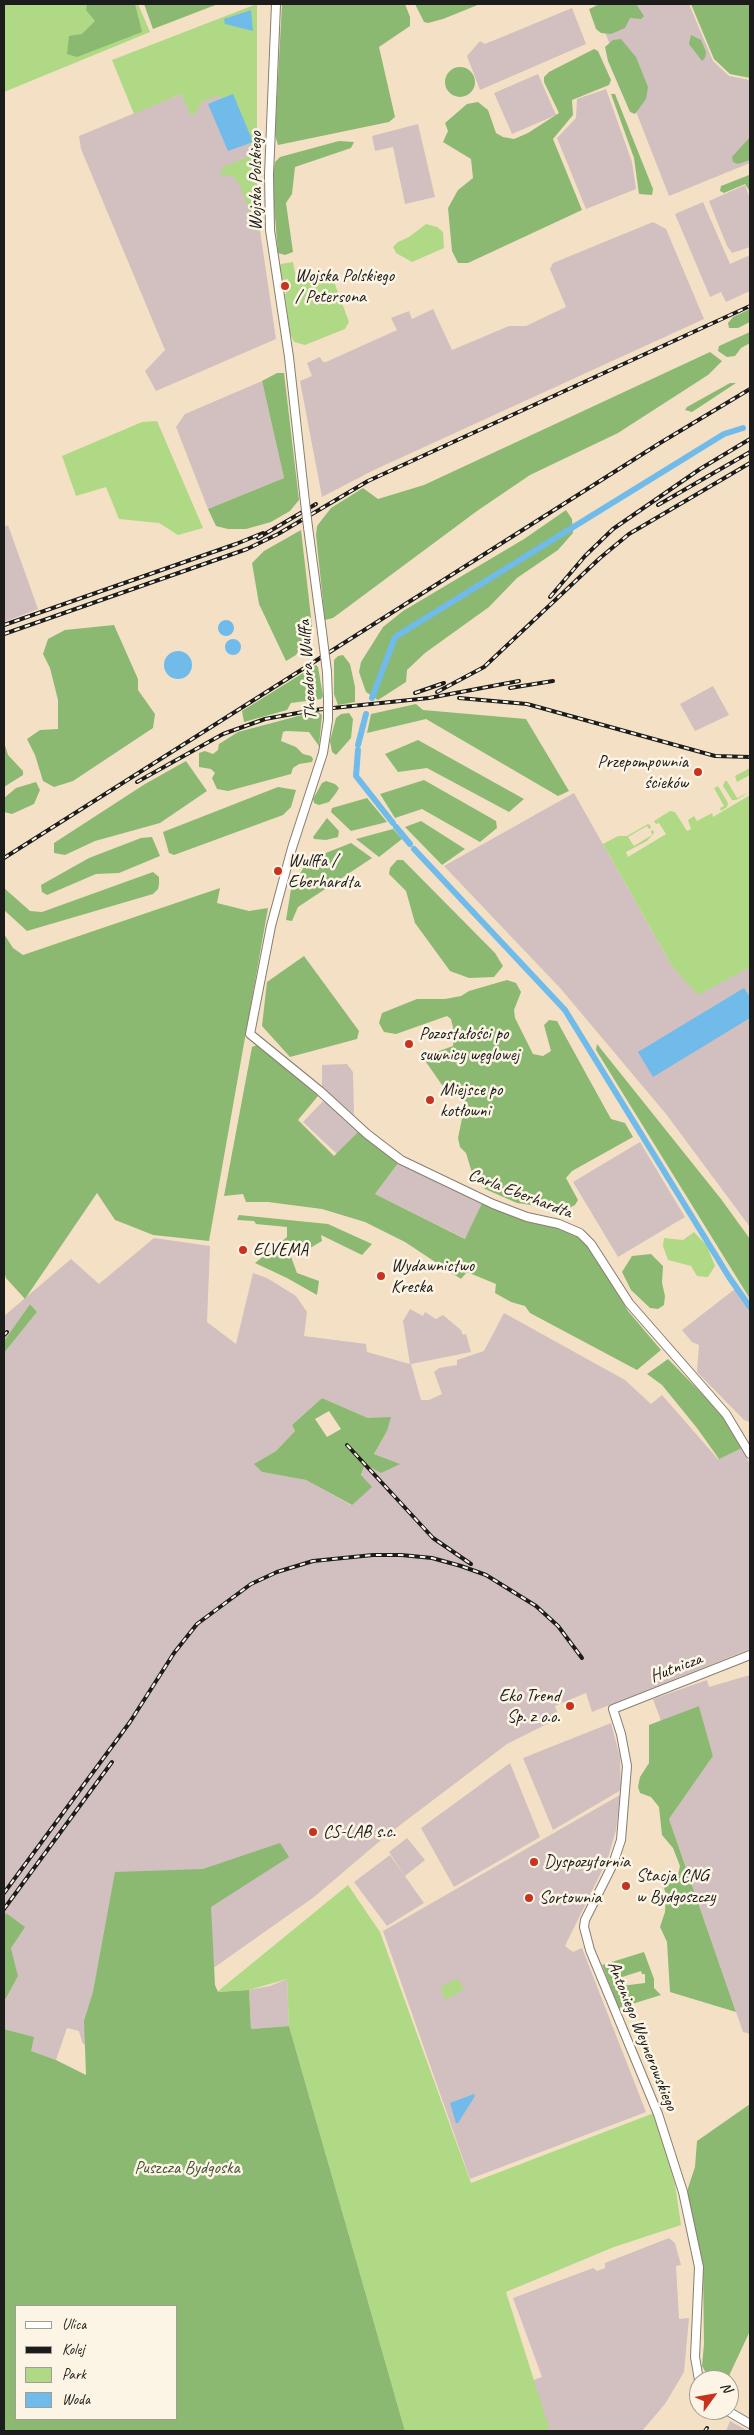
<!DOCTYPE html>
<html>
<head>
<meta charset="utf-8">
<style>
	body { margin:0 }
	#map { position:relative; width:754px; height:2435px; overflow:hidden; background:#f4e1c5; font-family:Caveat,sans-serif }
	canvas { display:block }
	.frame { position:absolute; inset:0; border:5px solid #1c1c1c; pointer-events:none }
	.legend { position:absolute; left:15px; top:2305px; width:162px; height:115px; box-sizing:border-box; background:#fcf5e5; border:1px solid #a29e95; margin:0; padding:6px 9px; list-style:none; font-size:15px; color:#1c1c1c }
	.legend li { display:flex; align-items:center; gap:10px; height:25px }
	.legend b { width:25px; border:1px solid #a29e95 }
	.north { position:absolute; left:689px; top:2370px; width:50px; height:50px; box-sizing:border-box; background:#fcf5e5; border:1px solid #a29e95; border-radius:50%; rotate:58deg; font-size:14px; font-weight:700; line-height:20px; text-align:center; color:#1c1c1c }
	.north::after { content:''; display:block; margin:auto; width:18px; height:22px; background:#c8321e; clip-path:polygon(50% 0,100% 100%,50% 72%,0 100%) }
</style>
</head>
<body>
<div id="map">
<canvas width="754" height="2435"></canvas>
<div class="frame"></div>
<ul class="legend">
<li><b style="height:6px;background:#fff"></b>Ulica</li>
<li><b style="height:6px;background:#1c1c1c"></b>Kolej</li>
<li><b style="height:14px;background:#afd984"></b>Park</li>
<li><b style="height:14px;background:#71bbea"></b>Woda</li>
</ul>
<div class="north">N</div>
</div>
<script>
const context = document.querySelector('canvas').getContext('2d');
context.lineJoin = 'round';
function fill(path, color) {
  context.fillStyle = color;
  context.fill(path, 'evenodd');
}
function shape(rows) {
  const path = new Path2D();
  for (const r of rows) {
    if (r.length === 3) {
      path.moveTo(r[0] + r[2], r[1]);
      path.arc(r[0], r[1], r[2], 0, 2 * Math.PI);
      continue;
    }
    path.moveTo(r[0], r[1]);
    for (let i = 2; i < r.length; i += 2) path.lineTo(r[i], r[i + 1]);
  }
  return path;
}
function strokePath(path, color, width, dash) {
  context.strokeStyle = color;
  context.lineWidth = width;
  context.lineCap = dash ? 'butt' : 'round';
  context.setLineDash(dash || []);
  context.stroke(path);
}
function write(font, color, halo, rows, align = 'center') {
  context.font = font + ' Caveat,sans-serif';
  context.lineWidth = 5;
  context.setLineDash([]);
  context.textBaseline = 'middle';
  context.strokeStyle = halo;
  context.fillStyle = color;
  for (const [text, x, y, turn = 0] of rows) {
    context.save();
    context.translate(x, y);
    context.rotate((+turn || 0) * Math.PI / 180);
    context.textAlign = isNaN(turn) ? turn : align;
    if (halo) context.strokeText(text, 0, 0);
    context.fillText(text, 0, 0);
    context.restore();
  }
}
const industrial = shape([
	[257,4,257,210,276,339,156,391,145,371,165,350,81,149,79,136,186,92,163,41],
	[594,4,689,4,713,61,729,76,750,80,750,163,669,196],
	[572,8,586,44,480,90,467,56,480,41,485,44],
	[538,74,556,115,512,134,494,93],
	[606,89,632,162,636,189,586,209,557,138,576,118,577,99],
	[418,124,435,197,405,204,393,147,375,151,372,136],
	[745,185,750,199,750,247,732,253,727,246,709,201],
	[703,202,730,264,750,255,750,291,726,302,721,292,710,297,675,214],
	[653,222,666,229,704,319,374,470,322,497,300,381,312,376,307,363,320,357,323,362,326,362,397,330,391,318,409,311,412,319,433,309,452,350,509,326,526,326,566,307,550,269,553,263],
	[262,381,284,478,208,509,176,427,185,414],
	[8,525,38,609,4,622,4,527],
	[713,686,729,715,695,731,680,704],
	[574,793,672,966,698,994,750,967,750,1227,666,1114,561,989,444,866],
	[347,1064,353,1072,354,1115,322,1087,322,1065],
	[325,1099,359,1131,337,1154,303,1122],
	[640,1142,685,1217,618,1257,573,1182],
	[399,1162,483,1201,466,1239,375,1194],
	[154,1238,210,1246,207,1322,236,1344,253,1273,267,1278,296,1296,307,1312,304,1336,366,1344,367,1352,410,1364,403,1321,410,1309,423,1316,425,1312,436,1319,443,1315,461,1330,463,1335,466,1334,471,1352,411,1364,421,1400,429,1400,442,1394,434,1372,439,1368,457,1365,457,1360,484,1351,504,1313,625,1380,651,1404,662,1395,718,1459,742,1448,750,1465,750,1649,592,1712,586,1693,555,1706,559,1718,507,1744,387,1835,314,1897,96,2051,88,2049,82,2042,79,2031,67,2028,56,2060,30,2051,33,2037,4,2029,4,2002,18,1976,11,1948,6,1914,4,1917,4,1353,37,1312,30,1304,4,1341,4,1316,71,1259,99,1284],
	[322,1398,368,1418,387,1431,374,1454,399,1464,365,1464,351,1505,306,1480,262,1472,255,1464,276,1451,295,1431,292,1425],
	[735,1289,750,1311,750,1422,744,1420,697,1372,699,1345,692,1342,682,1330],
	[750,1675,750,2034,743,2032,669,1819,713,1756,699,1706,661,1721,653,1699,707,1680,709,1687],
	[611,1723,620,1757,621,1790,553,1830,523,1758],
	[510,1763,540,1837,454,1887,421,1828],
	[620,1795,616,1830,608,1858,565,1946,573,1952,582,1948,646,2112,470,2179,383,1931],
	[407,1838,425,1860,405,1876,389,1852],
	[390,1855,424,1903,387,1926,354,1882],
	[287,1979,289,2026,251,2029,249,1990,270,1986],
	[669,2238,675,2243,681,2265,676,2266,679,2319,689,2318,684,2372,665,2404,642,2431,529,2431,514,2387,542,2377,513,2298,593,2268,597,2271,605,2268,605,2263],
	[730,2421,748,2431,726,2431]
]);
const green = shape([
	[4,4,138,4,150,32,4,92],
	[257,4,257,146,245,144,253,142,233,95,221,99,219,95,205,101,204,99,194,115,190,114,181,94,134,114,112,60],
	[250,156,257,156,257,210,260,235,240,187,242,185,235,181,236,177,219,174,223,167],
	[426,224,437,227,443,232,444,248,412,262,396,253,393,247,398,242,409,237],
	[293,262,297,283,330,271,349,322,345,329,305,345,294,342,290,333,285,295,289,286,288,279,282,280,279,268,281,264],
	[157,421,203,528,178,535,159,523,119,519,106,487,76,496,62,456,142,422],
	[750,768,750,775,737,782,735,776],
	[725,781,727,781,737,798,750,792,736,800,732,800,723,786],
	[718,786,728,803,727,807,721,811,720,808,724,806,714,788],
	[750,795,750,967,698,995,672,966,603,844,618,836,627,836,648,824,650,825,651,828,649,829,647,826,628,837,634,846,652,835,651,831,653,830,654,833,647,841,626,852,628,857,666,834,659,823,656,824,654,821,670,811,675,812,687,831,691,829,688,820,694,816,697,821,712,813,713,817],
	[694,1232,707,1246,715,1266,708,1277,697,1276,691,1266,668,1260,663,1246,664,1238,683,1240],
	[348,1885,380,1932,471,2183,654,2113,675,2184,681,2225,614,2247,506,2292,550,2431,405,2431,289,2026,287,1979,249,1990,217,1992],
	[457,1978,464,1989,446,2000,440,1988]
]);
const forest = shape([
	[87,4,135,4,142,32,77,57,67,54,69,36,82,34,95,21,86,10],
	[144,4,218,4,153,29],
	[282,4,405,4,410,17,410,26,379,47,395,117,389,122,278,145,275,135],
	[415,4,480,4,443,19,428,23,424,22],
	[601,4,636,4,644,16,641,19,630,18,625,28,611,34,601,33,596,29,589,9],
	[691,4,750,4,750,78,730,74,714,59],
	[691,35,701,40,706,52,705,58,702,61,689,44],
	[621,39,636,57,648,87,646,99,635,114,630,112,608,61,605,47,613,40],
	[594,49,598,51,611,80,609,85,572,100,573,115,553,139,582,210,468,263,458,263,452,251,448,208,458,190,473,178,471,159,443,142,448,131,445,123,467,104,478,102,488,110,496,133,503,137,514,139,528,133,559,113,544,82,544,77,549,72],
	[460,82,15],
	[611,94,615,94,653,189,652,195,639,194,634,158],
	[750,137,750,160,738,164,733,162,732,157],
	[339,141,354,142,351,148,295,167,292,194,286,203,293,252,285,255,278,253,272,181,275,162,280,157],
	[749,175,750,192,745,184,724,193,720,191,721,186],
	[750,309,750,322,738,328,729,328,728,323,733,317],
	[750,332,750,343,741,348,735,356,727,357,718,351,719,346],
	[710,352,722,361,708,375,618,433,530,475,477,511,333,618,325,620,316,535,317,526,331,508,363,488,378,499,424,485],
	[277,373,284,373,299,500,290,511,271,522,246,529,228,529,216,526,208,509,284,478,262,381],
	[730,383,736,383,692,412,685,410,687,407],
	[566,510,572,519,573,533,558,550,517,578,489,607,425,653,407,670,406,682,378,700,366,692,359,672,361,662,383,627,403,611,524,539],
	[301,530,312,626,296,655,286,661,259,604,252,563,264,551],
	[114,625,138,679,138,690,155,714,153,728,73,781,54,787,43,781,35,755,27,739,40,730,58,729,58,700,50,668,43,654,48,639,65,630],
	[343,655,350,664,355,687,355,702,338,705,334,694,334,660,338,656],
	[316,665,318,667,323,696,321,699,291,703,287,710,244,722,242,711],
	[416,704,423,710,526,719,569,791,558,796,426,719,367,733,371,714],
	[317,711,322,715,319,746,309,732,286,731,283,732,281,741,296,747,303,754,311,756,313,759,312,762,299,764,293,768,291,774,228,791,217,789,212,778,215,773,211,769,199,767,199,753,205,751,213,754,218,750,219,744,238,732],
	[349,713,353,719,351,738,336,755,332,752,330,741,336,718,341,714],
	[418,740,524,799,509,812,427,768,398,772,385,754],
	[4,742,8,755,23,771,23,775,4,787],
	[186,761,207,791,160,823,95,841,65,855,54,853,54,843,145,784],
	[424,780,496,821,497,828,480,842,422,809,395,818,380,794],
	[326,781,335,784,339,788,336,793,329,802,319,805,314,803,313,799,322,783],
	[36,782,40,790,34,804,12,814,4,812,4,798,16,788],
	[278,787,296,790,291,807,283,815,174,855,169,853,163,832],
	[367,798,387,822,351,831,331,812,332,808],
	[327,818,339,831,338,837,326,840,314,839,313,837],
	[421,821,465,849,442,865,405,827],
	[393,829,402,839,379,857,356,839],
	[152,837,160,856,119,873,96,874,47,895,42,892,41,885,89,858,141,838],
	[351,843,372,858,298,907,292,921,286,920,291,889,308,860],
	[397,860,403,860,495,953,503,966,494,977,469,978,450,971,415,923,406,891,389,874,390,868],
	[153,872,159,877,159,884,158,889,153,894,27,931,4,910,4,888,30,911,42,912],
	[220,888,217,903,249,911,268,908,209,1241,153,1235,128,1225,115,1220,97,1193,25,1299,6,1278,4,1272,4,934,13,948,23,955],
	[304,956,359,1031,357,1039,290,1057,262,1026,267,982],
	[507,980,516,983,521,992,514,1010,515,1018,533,1054,543,1056,551,1051,544,1025,549,1020,557,1021,611,1119,625,1123,633,1137,572,1171,566,1178,578,1200,575,1205,565,1210,517,1203,485,1189,473,1176,466,1153,460,1147,458,1138,465,1104,463,1096,442,1085,426,1062,428,1055,453,1046,454,1032,451,1019,447,1016,396,1034,384,1032,379,1023,382,1013,417,999,445,999,461,996,469,991],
	[597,1044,721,1199,750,1239,750,1299,596,1050],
	[257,1045,318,1096,298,1120,334,1156,359,1131,399,1162,375,1194,465,1239,483,1201,522,1220,564,1226,588,1244,628,1311,661,1350,637,1370,530,1313,525,1306,511,1302,495,1293,496,1284,467,1272,461,1279,405,1242,365,1222,322,1209,268,1202,246,1202,243,1194,224,1196,252,1047],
	[239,1215,328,1224,372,1244,362,1255,321,1235,322,1241,300,1254,296,1250,290,1254,297,1273,319,1281,317,1295,287,1278,255,1263,287,1237,287,1227,256,1224,254,1221,237,1220],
	[651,1254,663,1266,662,1283,665,1296,664,1305,658,1309,650,1308,631,1290,622,1272,632,1256],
	[30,1304,37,1312,4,1353,4,1341],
	[668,1359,725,1417,742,1448,719,1459,697,1428,662,1385,647,1374],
	[322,1398,368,1418,391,1417,387,1431,374,1454,400,1464,381,1473,365,1464,361,1475,372,1487,352,1505,306,1480,262,1472,254,1464,276,1451,295,1431,292,1425],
	[329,1411,341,1429,327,1437,315,1419],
	[699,1706,713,1756,669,1819,736,2012,670,1992,667,1942,660,1927,665,1912,666,1894,664,1888,678,1875,680,1866,673,1848,662,1835,659,1807,651,1797,640,1793,638,1787,640,1777,649,1763,649,1725],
	[280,1843,289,1857,211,1907,215,1985,218,1992,249,1990,251,2029,289,2026,405,2431,4,2431,4,2029,34,2037,31,2051,56,2060,86,2075,84,2021,93,1992,115,1872,203,1869],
	[16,2306,176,2306,176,2419,16,2419],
	[6,1913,25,1927,11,1948,18,1976,4,2002,4,1917],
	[644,1952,654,1979,654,1988,661,1995,619,2008,602,1965],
	[641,1971,642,1974,645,1974,645,1983,621,1986,619,1978],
	[750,2104,750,2331,727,2380,710,2380,702,2366,704,2344,703,2268,687,2196,688,2188,695,2167,697,2141]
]);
const water = shape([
	[251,10,253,31,225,24,224,19],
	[233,94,253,142,228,151,208,104],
	[226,628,8],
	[233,647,8],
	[178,665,14],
	[744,988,750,997,750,1018,653,1077,638,1052],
	[474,2094,475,2096,458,2123,456,2123,450,2103]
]);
const canal = shape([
	[372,698,395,637,724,434,743,428],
	[358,745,366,714],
	[358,750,356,776,393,823],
	[396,827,410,844],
	[414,849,565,1010,729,1277,750,1307]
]);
const minor = shape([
	[276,4,269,175,270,230,289,357,305,502],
	[308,527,322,632],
	[327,672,328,700],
	[328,720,323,753,292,848,271,926,250,1034,320,1091,367,1134,401,1160,493,1204,527,1217,559,1224,580,1233,591,1244,629,1303,726,1414,750,1454],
	[699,2380,695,2357,699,2267,683,2192,658,2114,590,1950,584,1927,585,1920,613,1864,621,1840,627,1766,621,1734,613,1709,750,1655],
	[726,2410,750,2424]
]);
const rail = shape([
	[658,505,750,452],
	[258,538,316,504],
	[550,597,585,556,613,529,700,469,750,439],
	[4,625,236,544,263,533],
	[4,634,247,549,278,534,368,481,750,306],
	[510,688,553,681],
	[437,692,484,667,600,558,629,534,750,463],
	[415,693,444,683],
	[459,698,527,704,715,756,750,757],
	[137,782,223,734,265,719,314,710,429,698,519,681],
	[4,858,660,443,750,389],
	[4,1335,7,1332],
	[347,1445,433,1538,471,1564],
	[4,1893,130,1722,174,1653,197,1624,251,1584,277,1572,313,1561,373,1555,401,1555,432,1558,461,1566,486,1575,536,1606,558,1626,582,1658],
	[4,1909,112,1762],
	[705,2431,707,2428]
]);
const minorBridge = shape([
	[305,502,308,527],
	[322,632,327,672],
	[328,720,328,700]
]);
const markers = [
	[285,286,5,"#c8321e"],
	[698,772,5,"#c8321e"],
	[278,871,5,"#c8321e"],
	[409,1044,5,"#c8321e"],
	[430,1100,5,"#c8321e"],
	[243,1250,5,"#c8321e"],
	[381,1276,5,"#c8321e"],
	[570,1706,5,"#c8321e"],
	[313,1832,5,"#c8321e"],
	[534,1862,5,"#c8321e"],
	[626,1886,5,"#c8321e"],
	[529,1898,5,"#c8321e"]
];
const streetNames = [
	["Wojska Polskiego",256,181,-90],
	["Theodora Wulffa",308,670,-94],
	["Carla Eberhardta",520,1194,21],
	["Hutnicza",676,1668,-21],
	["Antoniego Weynerowskiego",642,2036,68]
];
const poiNames = [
	["Wojska Polskiego",295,276],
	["/ Petersona",295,297],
	["Przepompownia",688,762,"right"],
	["ścieków",688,783,"right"],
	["Wulffa /",288,861],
	["Eberhardta",288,882],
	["Pozostałości po",419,1034],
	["suwnicy węglowej",419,1055],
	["Miejsce po",440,1090],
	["kotłowni",440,1111],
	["ELVEMA",253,1250],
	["Wydawnictwo",391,1266],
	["Kreska",391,1287],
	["Eko Trend",560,1696,"right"],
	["Sp. z o.o.",560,1717,"right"],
	["CS-LAB s.c.",323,1832],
	["Dyspozytornia",544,1862],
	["Stacja CNG",636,1876],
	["w Bydgoszczy",636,1897],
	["Sortownia",539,1898]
];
const parkNames = [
	["Puszcza Bydgoska",187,2168]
];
fill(industrial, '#d2bfbf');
fill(green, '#afd984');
fill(forest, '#8bb972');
fill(water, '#71bbea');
strokePath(canal, '#71bbea', 6);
strokePath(minor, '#887e70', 10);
strokePath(minor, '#fff', 8);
strokePath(rail, '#1c1c1c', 4);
strokePath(rail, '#fcf5e5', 2, [5.5]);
strokePath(minorBridge, '#887e70', 10, []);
strokePath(minorBridge, '#fff', 8);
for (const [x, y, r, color] of markers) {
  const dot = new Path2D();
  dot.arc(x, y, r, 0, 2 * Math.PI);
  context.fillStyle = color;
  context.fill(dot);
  strokePath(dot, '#fcf5e5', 2);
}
write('18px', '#1c1c1c', '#fcf5e5', streetNames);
write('18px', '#1c1c1c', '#fcf5e5', poiNames, 'left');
write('18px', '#48553b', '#fcf5e5', parkNames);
</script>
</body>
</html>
